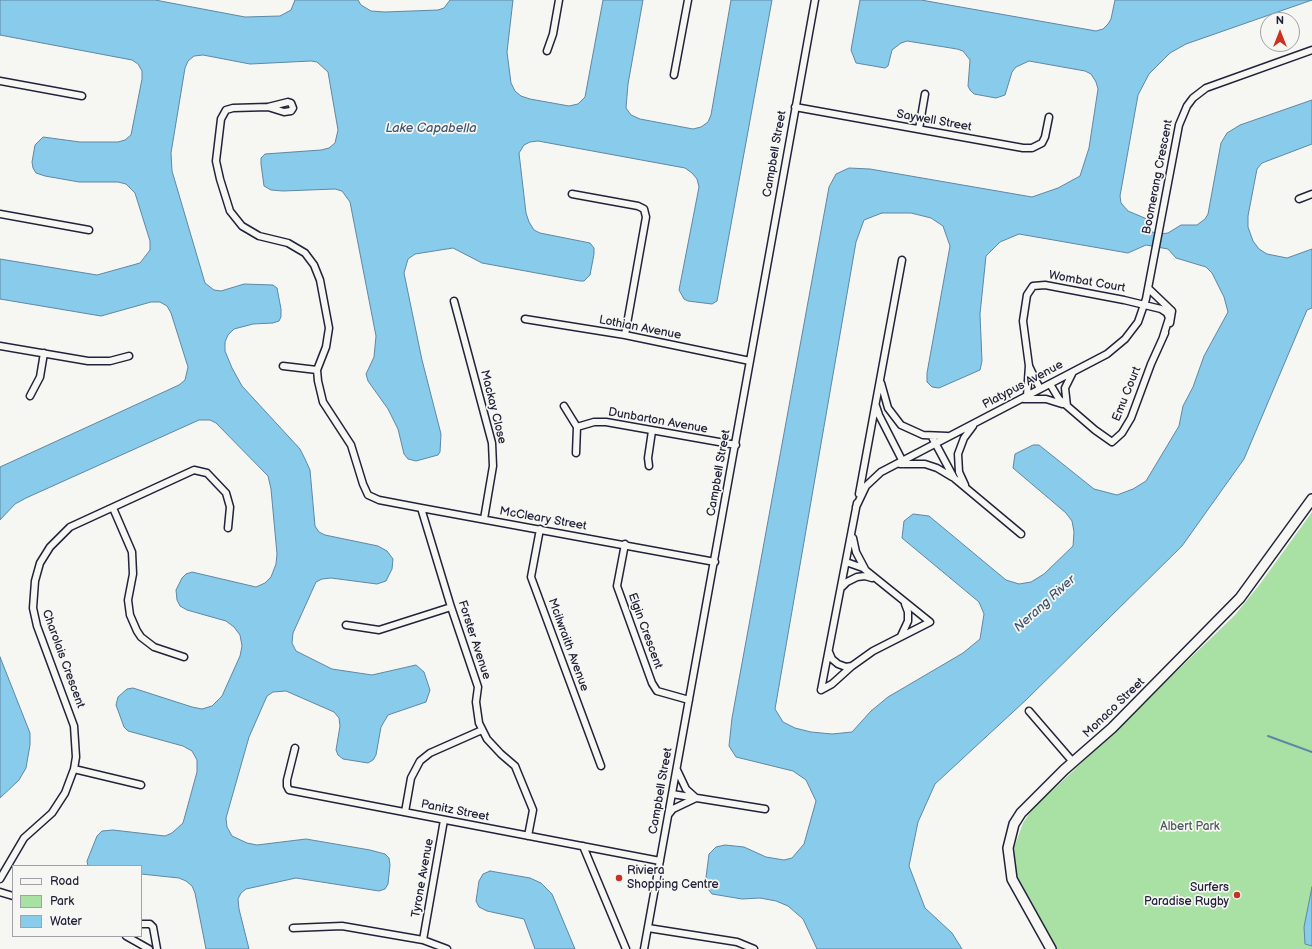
<!DOCTYPE html>
<html>
<head>
<meta charset="utf-8">
<style>
	body { margin:0 }
	#map { position:relative; width:1312px; height:949px; overflow:hidden; background:#f6f6f2; font-family:"Balsamiq Sans",sans-serif }
	canvas { display:block }
	.legend { position:absolute; left:12px; top:865px; width:130px; height:72px; box-sizing:border-box; background:#f6f6f2; border:1px solid #a1a1a9; margin:0; padding:5px 7px; list-style:none; font-size:12px; color:#22223b }
	.legend li { display:flex; align-items:center; gap:8px; height:20px }
	.legend b { width:20px; border:1px solid #a1a1a9 }
	.north { position:absolute; left:1260px; top:12px; width:40px; height:40px; box-sizing:border-box; background:#f6f6f2; border:1px solid #a1a1a9; border-radius:50%; rotate:0deg; font-size:11px; font-weight:700; line-height:16px; text-align:center; color:#22223b }
	.north::after { content:''; display:block; margin:auto; width:14px; height:18px; background:#c8321e; clip-path:polygon(50% 0,100% 100%,50% 72%,0 100%) }
</style>
</head>
<body>
<div id="map">
<canvas width="1312" height="949"></canvas>
<ul class="legend">
<li><b style="height:5px;background:#f6f6f2"></b>Road</li>
<li><b style="height:11px;background:#a9e0a4"></b>Park</li>
<li><b style="height:11px;background:#88cbea"></b>Water</li>
</ul>
<div class="north">N</div>
</div>
<script>
const context = document.querySelector('canvas').getContext('2d');
context.lineJoin = 'round';
function fill(path, color) {
  context.fillStyle = color;
  context.fill(path, 'evenodd');
}
function shape(rows) {
  const path = new Path2D();
  for (const r of rows) {
    path.moveTo(r[0], r[1]);
    for (let i = 2; i < r.length; i += 2) path.lineTo(r[i], r[i + 1]);
  }
  return path;
}
function strokePath(path, color, width, dash) {
  context.strokeStyle = color;
  context.lineWidth = width;
  context.lineCap = dash ? 'butt' : 'round';
  context.setLineDash(dash || []);
  context.stroke(path);
}
function write(font, color, halo, rows, align = 'center') {
  context.font = font + ' "Balsamiq Sans",sans-serif';
  context.lineWidth = 3.5;
  context.setLineDash([]);
  context.textBaseline = 'middle';
  context.strokeStyle = halo;
  context.fillStyle = color;
  for (const [text, x, y, turn = 0] of rows) {
    context.save();
    context.translate(x, y);
    context.rotate((+turn || 0) * Math.PI / 180);
    context.textAlign = isNaN(turn) ? turn : align;
    if (halo) context.strokeText(text, 0, 0);
    context.fillText(text, 0, 0);
    context.restore();
  }
}
const green = shape([
	[1312,512,1312,949,1057,949,1016,874,1014,848,1023,823,1033,808,1072,772,1235,615,1260,584]
]);
const water = shape([
	[0,0,155,0,245,17,280,16,291,10,295,0,358,0,361,5,371,11,385,12,438,10,444,8,450,0,513,0,507,52,511,83,515,91,521,96,530,99,569,106,578,104,585,97,603,0,643,0,628,84,626,108,631,115,640,119,693,129,701,127,708,122,711,115,731,0,772,0,717,301,712,304,688,301,684,299,679,290,699,187,697,179,692,173,685,168,538,141,530,142,524,145,519,153,526,213,529,222,534,230,540,233,590,243,594,248,594,254,590,275,584,281,580,281,482,263,453,248,415,254,408,259,404,273,422,360,441,434,440,452,438,455,416,461,408,459,404,454,398,429,388,409,368,381,366,374,374,357,376,336,350,202,342,191,335,189,283,191,271,190,264,186,261,164,261,158,265,154,321,150,329,148,335,143,338,130,328,72,317,62,311,61,250,64,203,55,194,56,188,61,185,68,171,153,172,171,205,283,214,290,221,291,244,284,273,285,277,288,281,309,281,317,279,321,273,323,253,324,234,329,228,335,225,342,225,351,232,368,242,386,300,449,305,459,310,470,315,526,319,532,325,535,378,546,387,551,393,559,392,569,386,581,377,584,331,578,322,579,316,582,293,633,292,643,296,651,332,669,372,675,416,665,424,672,430,690,426,702,388,715,381,727,376,755,373,760,368,763,343,759,338,755,336,750,340,726,339,718,334,712,286,691,273,692,267,696,249,737,226,818,227,827,232,836,247,843,257,845,306,839,370,850,385,854,389,858,390,865,388,884,385,889,379,891,296,878,246,889,241,893,238,899,239,909,249,949,206,949,195,893,192,886,186,881,179,878,141,874,141,866,88,866,87,861,97,836,102,831,113,830,165,836,172,833,183,823,197,772,197,760,192,751,183,746,128,731,124,727,116,705,118,697,127,689,133,688,192,707,202,709,212,706,222,696,240,656,242,646,240,635,234,627,226,621,187,610,180,606,177,600,176,590,182,578,186,574,192,572,256,587,265,583,271,577,276,564,277,554,271,489,268,476,216,423,210,420,199,420,26,498,15,504,0,520,0,467,179,385,185,380,188,367,171,313,167,306,160,302,151,302,101,316,0,299,0,259,97,275,140,263,150,250,150,241,135,193,126,184,118,182,79,182,45,176,36,173,33,168,32,162,35,145,43,137,80,142,118,142,125,140,131,135,142,79,142,71,138,64,132,60,0,35,0,0],
	[860,0,921,0,1096,31,1103,29,1108,24,1111,19,1115,0,1312,0,1186,44,1170,53,1149,74,1138,95,1120,196,1121,203,1128,211,1147,219,1152,232,1160,234,1168,233,1181,225,1197,225,1205,219,1208,214,1221,143,1227,133,1240,125,1312,100,1312,144,1262,163,1257,169,1248,216,1248,227,1253,241,1259,249,1267,254,1287,258,1312,249,1312,308,1307,310,1244,459,1182,546,1026,700,935,784,918,822,909,866,925,908,952,933,962,949,817,949,803,919,788,906,776,901,760,898,742,899,712,894,705,885,709,854,716,847,725,845,744,847,766,857,784,860,792,858,804,844,816,801,806,780,793,771,736,757,729,746,732,718,829,187,836,174,849,168,870,169,1032,197,1058,188,1080,176,1089,148,1098,89,1096,82,1091,74,1085,71,1029,61,1016,67,1012,72,1005,95,996,98,974,94,970,90,968,86,970,60,963,51,957,49,907,41,901,43,892,50,888,66,885,68,856,63,851,50,860,0],
	[882,213,911,213,931,218,943,226,950,246,927,373,927,382,932,387,939,388,980,370,982,361,980,314,986,256,1000,242,1019,234,1128,253,1146,245,1168,249,1176,258,1206,267,1212,273,1224,297,1228,312,1204,356,1193,387,1183,406,1179,426,1146,481,1133,489,1117,495,1094,489,1039,445,1033,445,1015,454,1013,468,1066,513,1072,521,1074,532,1073,546,1044,574,1031,582,1019,584,1006,580,929,516,913,514,904,521,902,538,979,602,984,614,980,639,963,653,888,697,871,711,852,732,832,734,811,732,795,728,783,722,775,709,856,242,864,220,882,213],
	[0,657,30,733,30,745,26,768,19,780,0,798,0,657],
	[490,871,530,878,541,883,552,894,575,949,535,949,524,919,487,911,479,907,476,901,479,881,483,874,490,871],
	[1312,887,1312,946,1305,944,1304,927,1312,887]
]);
const stream = shape([
	[1268,736,1312,752]
]);
const street = shape([
	[547,51,553,34,559,0],
	[674,75,688,0],
	[0,81,82,96],
	[268,107,284,112,291,111,293,108,291,103,288,102,268,107,233,108,226,110,221,119,216,161,220,179,230,211,242,226,259,236,288,243,305,253,314,265,320,280,329,328,326,347,317,370,318,381,323,402,351,445,363,484,368,495,379,500,421,508,715,562],
	[795,107,1023,148,1032,148,1042,143,1045,137,1049,117],
	[919,129,925,94],
	[572,194,638,206,644,209,646,217,625,335],
	[1299,199,1312,194],
	[0,214,89,230],
	[1149,289,1172,311,1170,323],
	[454,301,492,443,493,466,484,519],
	[525,319,625,335,750,361],
	[0,346,88,361,110,361,129,356],
	[283,366,317,370],
	[881,383,888,408,901,425,923,435,947,436],
	[1050,384,1059,399,1095,430,1112,442,1122,433,1131,418,1151,364,1165,333],
	[1040,389,1029,366,1023,321,1027,295,1033,286,1045,285,1124,300,1161,309,1167,313,1169,318,1163,337],
	[30,396,40,377,44,353],
	[1027,396,1029,365],
	[1024,399,1046,399,1062,404],
	[564,406,577,427,576,453],
	[876,406,879,415,904,464],
	[1067,406,1065,388,1072,374],
	[577,427,594,422,606,422,736,445],
	[932,437,954,478,1021,534],
	[900,464,925,464,937,468,952,477],
	[649,466,648,458,652,431],
	[965,485,959,472,958,454,964,438,973,426],
	[859,494,902,260],
	[856,507,866,486,881,472,1107,354,1125,339,1138,322,1146,299,1179,125,1187,106,1193,98,1206,88,1312,50],
	[113,508,132,552,133,574,128,600,130,615,137,631,141,637,154,647,184,657],
	[421,508,451,607,478,687,476,702,479,723,487,739,501,754,515,766,533,810,528,836],
	[540,529,531,577,601,766],
	[853,538,856,552,865,569],
	[625,544,617,586,652,683,657,691,689,700],
	[842,587,847,582,857,577,865,576,872,578],
	[346,625,379,630,451,607],
	[901,636,908,621,908,612,905,604],
	[829,652,832,659,838,664,846,667,852,666],
	[821,690,857,503],
	[821,690,832,684,852,666,873,651,930,622,863,568,846,562],
	[1029,711,1073,762],
	[295,748,287,780,287,786,289,790,660,861],
	[74,769,141,785],
	[672,794,765,809],
	[405,812,411,778,420,761,430,753,482,730],
	[669,814,673,809,696,798,686,789,677,770],
	[583,846,626,949],
	[0,879,24,838,52,813,65,793,74,769,76,757,74,726,37,626,33,608,35,581,40,563,50,547,70,527,194,470,207,473,226,493,230,507,228,528],
	[0,892,13,896],
	[141,924,150,924,153,927,157,949],
	[293,928,342,926,423,940,447,949],
	[648,928,737,942,754,949],
	[126,936,149,949],
	[423,940,444,820],
	[644,949,815,0]
]);
const secondary = shape([
	[1051,949,1012,879,1008,848,1014,824,1021,813,1064,770,1112,728,1240,598,1312,499]
]);
const markers = [
	[619,878,4,"#c8321e"],
	[1237,895,4,"#c8321e"]
];
const streetNames = [
	["Saywell Street",934,121,10],
	["Campbell Street",775,154,-80],
	["Boomerang Crescent",1158,177,-79],
	["Wombat Court",1087,282,10],
	["Lothian Avenue",640,328,11],
	["Platypus Avenue",1023,385,-28],
	["Emu Court",1127,394,-68],
	["Mackay Close",493,407,76],
	["Dunbarton Avenue",658,421,10],
	["Campbell Street",719,473,-80],
	["McCleary Street",543,519,10],
	["Elgin Crescent",645,631,70],
	["Forster Avenue",474,640,72],
	["Mcilwraith Avenue",568,645,70],
	["Charolais Crescent",63,659,70],
	["Monaco Street",1114,708,-44],
	["Campbell Street",661,791,-80],
	["Panitz Street",455,811,11],
	["Tyrone Avenue",423,878,-80]
];
const parkNames = [
	["Albert Park",1190,827]
];
const poiNames = [
	["Riviera",627,871],
	["Shopping Centre",627,885],
	["Surfers",1229,888,"right"],
	["Paradise Rugby",1229,902,"right"]
];
const waterNames = [
	["Lake Capabella",431,129],
	["Nerang River",1045,604,-42]
];
fill(green, '#a9e0a4');
fill(water, '#88cbea');
strokePath(water, '#5f87a4', 1);
strokePath(stream, '#5f87a4', 2);
strokePath(street, '#22223b', 9);
strokePath(secondary, '#22223b', 12);
strokePath(street, '#f6f6f2', 6);
strokePath(secondary, '#f6f6f2', 9);
for (const [x, y, r, color] of markers) {
  const dot = new Path2D();
  dot.arc(x, y, r, 0, 2 * Math.PI);
  context.fillStyle = color;
  context.fill(dot);
  strokePath(dot, '#f6f6f2', 1.5);
}
write('12px', '#22223b', '#f6f6f2', streetNames);
write('12px', '#4a5b5a', '#f6f6f2', parkNames);
write('12px', '#22223b', '#f6f6f2', poiNames, 'left');
write('italic 13px', '#415570', '#f6f6f2', waterNames);
</script>
</body>
</html>
